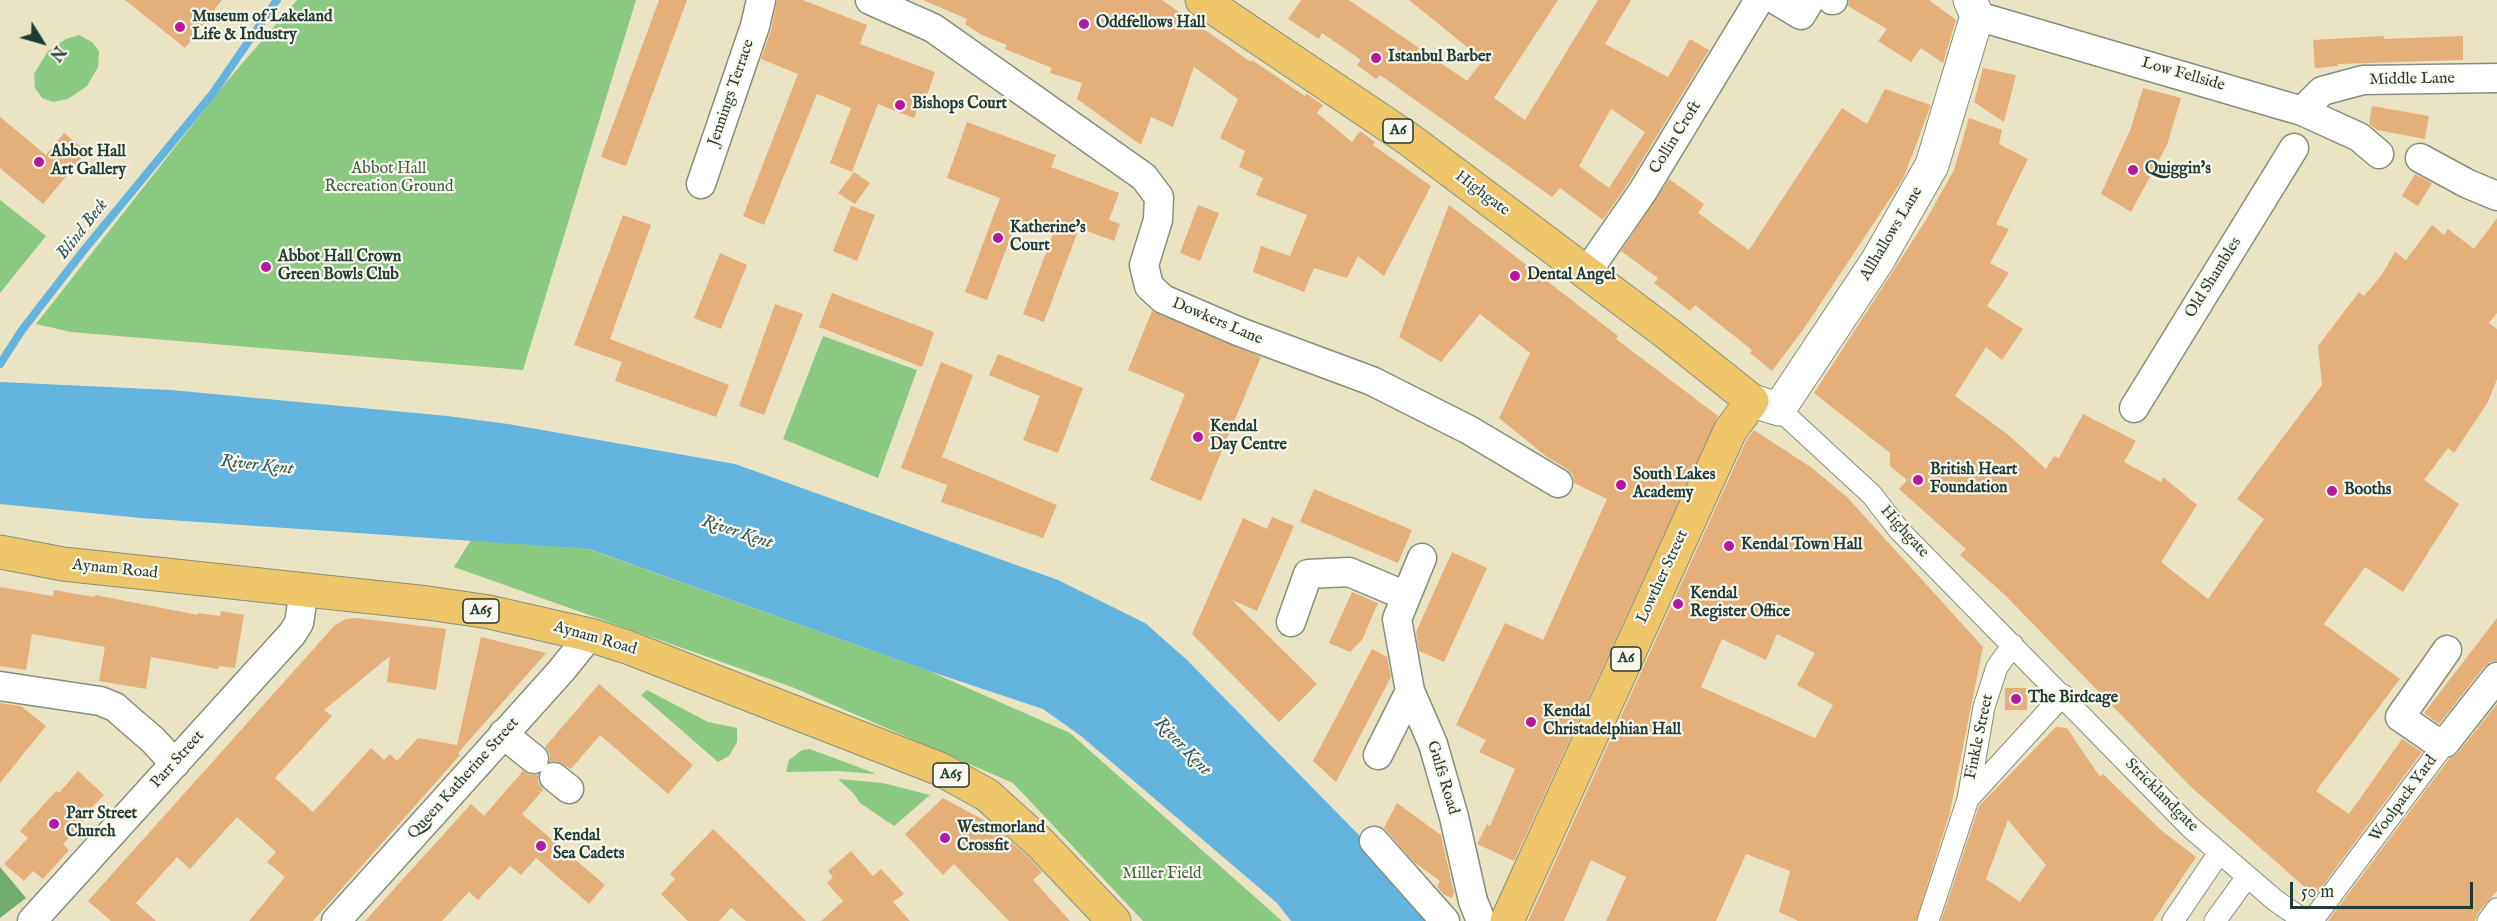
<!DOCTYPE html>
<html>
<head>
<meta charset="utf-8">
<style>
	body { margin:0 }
	#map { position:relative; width:2497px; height:921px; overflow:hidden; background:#eae4c5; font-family:"IM FELL English",serif }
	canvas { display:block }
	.north { position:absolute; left:12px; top:12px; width:60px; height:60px; -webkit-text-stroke:4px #fbf7ec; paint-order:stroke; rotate:127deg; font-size:16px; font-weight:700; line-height:24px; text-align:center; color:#1f3d34 }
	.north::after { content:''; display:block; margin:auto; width:21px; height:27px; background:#1f3d34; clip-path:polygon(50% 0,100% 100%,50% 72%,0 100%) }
	.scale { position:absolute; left:2290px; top:882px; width:183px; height:27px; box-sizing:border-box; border:3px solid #1f3d34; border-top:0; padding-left:8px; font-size:18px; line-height:21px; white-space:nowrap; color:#1f3d34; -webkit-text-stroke:4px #fbf7ec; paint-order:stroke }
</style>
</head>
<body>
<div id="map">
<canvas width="2497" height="921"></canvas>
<div class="north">N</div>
<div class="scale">50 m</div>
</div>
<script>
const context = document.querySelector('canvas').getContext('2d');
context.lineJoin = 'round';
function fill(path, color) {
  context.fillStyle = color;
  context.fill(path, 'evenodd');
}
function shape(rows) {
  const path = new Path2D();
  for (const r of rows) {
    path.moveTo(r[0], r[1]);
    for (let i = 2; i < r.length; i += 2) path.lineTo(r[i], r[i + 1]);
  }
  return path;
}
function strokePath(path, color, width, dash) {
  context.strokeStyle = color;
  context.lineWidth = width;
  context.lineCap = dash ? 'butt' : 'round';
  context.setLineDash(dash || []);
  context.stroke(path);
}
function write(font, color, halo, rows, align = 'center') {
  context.font = font + ' "IM FELL English",serif';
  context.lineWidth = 4.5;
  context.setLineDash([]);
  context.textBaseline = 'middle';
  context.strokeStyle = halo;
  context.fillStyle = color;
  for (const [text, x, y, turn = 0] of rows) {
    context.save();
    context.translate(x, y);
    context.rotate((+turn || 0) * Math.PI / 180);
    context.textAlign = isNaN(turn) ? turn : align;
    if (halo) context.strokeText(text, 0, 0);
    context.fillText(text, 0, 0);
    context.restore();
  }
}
const green = shape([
	[297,0,636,0,523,370,71,332,36,324,227,81],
	[79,35,92,42,99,51,98,67,87,86,68,99,53,102,42,98,35,88,34,74,48,51,66,39],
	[0,200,46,236,0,293],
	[823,336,917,370,878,478,783,439],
	[471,540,588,549,929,671,1070,733,1282,921,1143,921,1013,783,792,687,454,567],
	[647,690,708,722,737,728,737,742,729,756,718,762,641,695],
	[810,749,874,773,874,774,838,771,786,772,789,760,802,750],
	[838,779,883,783,930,795,894,826,860,803,854,794]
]);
const forest = shape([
	[0,867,26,898,0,918]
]);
const water = shape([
	[0,382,171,390,447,416,508,424,735,464,1058,580,1145,623,1187,660,1407,884,1438,921,1291,921,1277,903,1081,736,1043,709,929,671,589,549,141,518,0,504]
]);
const stream = shape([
	[0,364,22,330,84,250,213,93,277,0]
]);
const building = shape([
	[125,0,222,0,185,48],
	[659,0,687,0,626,166,601,157],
	[777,0,803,0,867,25,860,44,935,72,926,98,922,97,914,118,878,104,852,172,830,163,851,108,817,94,764,225,743,216,798,74,761,59,771,30],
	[923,0,1162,0,1251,62,1252,60,1305,96,1307,94,1323,105,1317,113,1352,142,1360,131,1375,142,1373,145,1431,186,1384,276,1358,256,1347,278,1314,268,1304,292,1253,272,1261,246,1290,256,1307,215,1256,195,1263,178,1239,167,1245,151,1220,138,1238,99,1194,67,1173,127,1151,117,1141,145,1077,99,1082,83,1050,73,1052,68,1005,49,1007,45,982,35,965,24,967,19],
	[1301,0,1349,0,1467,81,1483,60,1409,0,1558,0,1494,98,1525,120,1598,0,1631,0,1605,44,1668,77,1690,39,1709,50,1629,182,1603,220,1560,188,1552,197,1380,75,1376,79,1357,65,1361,60,1322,33,1319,39,1288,19],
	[1611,109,1645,132,1609,188,1579,166],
	[1849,0,1929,0,1956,20,1943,63,1921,48,1911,62,1878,41,1887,29,1848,6],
	[2384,36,2384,39,2463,36,2463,60,2338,64,2338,66,2315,68,2313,40],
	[1983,68,2016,75,2004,122,1974,102],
	[2143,88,2181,98,2167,145,2131,212,2101,194,2131,128],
	[1885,89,1931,105,1903,179,1805,327,1772,371,1750,353,1752,350,1695,305,1690,311,1654,283,1658,278,1621,251,1669,179,1704,204,1698,213,1749,250,1842,108,1867,124],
	[2372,106,2429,116,2425,139,2377,130,2369,124],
	[0,117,46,155,64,133,87,152,43,204,0,168],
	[1969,118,2002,130,1999,144,2028,159,1996,224,2009,229,1990,263,2009,273,1987,306,2023,329,2002,360,1986,347,1955,396,2006,433,2046,469,2054,456,2059,458,2083,414,2136,441,2124,462,2161,482,2163,477,2197,505,2161,562,2208,599,2264,519,2237,499,2322,385,2318,346,2359,292,2364,296,2381,276,2395,252,2406,260,2432,225,2444,235,2448,229,2474,249,2497,218,2497,313,2489,323,2497,329,2497,379,2488,402,2454,453,2448,448,2424,480,2459,504,2403,592,2365,567,2324,624,2400,679,2316,791,2349,814,2402,739,2422,752,2315,896,2190,786,2006,596,1960,555,1966,549,1899,489,1907,480,1890,466,1890,453,1814,393,1926,220,1954,170],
	[967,122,1056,155,1051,167,1119,193,1109,220,1120,224,1114,241,1079,228,1044,322,1023,314,1053,234,1017,220,987,300,965,292,1000,198,947,178],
	[854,172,870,183,855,204,838,193],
	[2415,174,2432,183,2418,206,2402,196],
	[1198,205,1219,213,1200,261,1180,253],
	[1449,205,1618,336,1616,339,1718,416,1514,861,1477,844,1487,824,1490,826,1515,769,1479,752,1486,740,1456,725,1505,623,1543,640,1607,499,1574,483,1573,475,1567,469,1547,457,1499,418,1530,353,1480,314,1441,362,1399,337],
	[851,206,875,215,857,261,833,251],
	[623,215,651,225,610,339,729,385,716,417,615,381,622,362,574,345],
	[720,253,747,265,721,329,694,318],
	[832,293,934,332,922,367,819,327],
	[775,304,803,314,764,415,739,406],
	[1152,311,1261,357,1201,501,1150,480,1185,394,1128,370],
	[998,354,1083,388,1058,453,1023,440,1040,396,989,375],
	[941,362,973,375,942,457,1057,505,1043,538,941,502,947,485,901,468],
	[1754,430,1812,468,1847,497,1983,647,1950,812,1916,921,1798,921,1779,912,1790,871,1746,854,1716,921,1606,921,1626,877,1591,860,1564,921,1528,921,1746,441],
	[1777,634,1815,653,1797,685,1833,705,1815,738,1701,687,1722,639,1766,660],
	[1314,489,1412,530,1398,563,1300,522],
	[1272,517,1294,526,1257,611,1232,600,1317,684,1279,722,1192,634,1243,518,1267,529],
	[1452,552,1487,568,1444,662,1419,651,1416,632],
	[0,587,53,596,54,590,94,597,95,595,198,615,198,613,220,616,221,611,244,615,235,668,219,666,218,669,151,657,146,689,99,681,105,647,32,634,26,670,0,666],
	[1352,592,1378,603,1362,640,1350,652,1329,643],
	[357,618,446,629,436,690,387,682,390,656,324,710,332,716,275,778,313,812,371,748,384,760,390,754,397,761,418,738,457,745,481,637,546,653,458,753,460,755,313,921,249,921,285,877,267,862,276,852,237,817,190,869,177,857,136,903,156,921,111,921,88,901,335,625,346,619],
	[2497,618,2497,661,2490,662,2484,667,2439,724,2424,713],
	[1372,649,1387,657,1391,677,1336,782,1313,761],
	[599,684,693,765,668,794,600,735,571,769,557,761,550,761,550,754,545,747],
	[2005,688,2027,688,2027,710,2005,710],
	[0,703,21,706,46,726,0,783],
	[2497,704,2497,891,2478,913,2475,921,2328,921,2449,759,2458,753],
	[2056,727,2067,728,2100,777,2103,774,2162,831,2196,857,2153,921,1941,921,1979,806],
	[2008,820,2046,865,2020,902,1986,879],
	[78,771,104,795,86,814,88,816,63,844,69,850,43,879,33,871,24,881,4,864,28,838,20,831,56,791,59,793],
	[523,771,531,775,538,775,538,782,543,790,522,814,605,885,589,904,536,858,521,875,510,866,478,900,469,892,442,921,365,921,471,804,484,816],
	[943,798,991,824,1026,855,1042,872,1033,880,1070,921,1009,921,954,864,943,875,905,834],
	[1397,803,1441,835,1454,893,1452,898,1443,894,1437,887,1440,881,1414,862,1384,828],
	[713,829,735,850,806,921,746,921,731,908,719,921,688,921,661,894,675,879,670,874],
	[851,851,873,876,881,869,904,894,893,902,910,921,821,921,843,901,827,883,833,877,828,871]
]);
const pedestrian = shape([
	[1779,409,1872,495,1899,530,2190,827,2276,901,2305,921],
	[1968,799,2063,695],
	[1928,921,1968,799,1984,707,1997,667,2013,645],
	[2173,921,2219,853],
	[2215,921,2247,877],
	[2312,921,2445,743],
	[2488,921,2497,909]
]);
const minor = shape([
	[870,0,933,28,1144,177,1159,197,1158,220,1144,265,1149,286,1163,299,1240,332,1372,381,1469,430,1558,483],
	[1776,0,1801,15,1810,0],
	[1832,0,1833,0],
	[1977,16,2302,111,2359,137,2379,154],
	[2302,111,2322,91,2363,80,2497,78],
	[2420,158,2468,184,2497,196],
	[701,184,755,26,761,0],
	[1587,272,1643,191,1759,0],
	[2134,408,2294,148],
	[1422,558,1397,619,1410,691,1433,744,1454,817,1473,901,1481,921],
	[1291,622,1308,574,1349,572,1406,596],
	[2447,650,2400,717,2432,739,2445,743,2497,677],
	[0,686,100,701,115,707,132,722,153,740,175,764],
	[503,734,534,759],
	[1378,755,1410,691],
	[554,777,569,789],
	[1374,841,1445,921],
	[32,921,292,634,299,623,304,590],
	[336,921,561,671,590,635]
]);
const tertiary = shape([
	[1752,401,1779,409,1878,260,1932,165,1977,16,1970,0]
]);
const trunk = shape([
	[1202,0,1410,140,1668,334,1752,401,1730,431,1507,921],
	[0,552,63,564,428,603,489,612,590,635,627,647,940,769,987,795,1039,842,1114,921]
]);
const markers = [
	[1084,24,6,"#b5179e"],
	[180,27,6,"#b5179e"],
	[1376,58,6,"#b5179e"],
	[900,105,6,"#b5179e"],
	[39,162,6,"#b5179e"],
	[2133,170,6,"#b5179e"],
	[998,238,6,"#b5179e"],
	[266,267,6,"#b5179e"],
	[1515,276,6,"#b5179e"],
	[1198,437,6,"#b5179e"],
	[1918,480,6,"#b5179e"],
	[1621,485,6,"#b5179e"],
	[2332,491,6,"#b5179e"],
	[1729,546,6,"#b5179e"],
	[1678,604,6,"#b5179e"],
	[2016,699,6,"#b5179e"],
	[1531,722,6,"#b5179e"],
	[54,824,6,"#b5179e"],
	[945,838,6,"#b5179e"],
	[541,846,6,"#b5179e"]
];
const shields = [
	[1398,131,30],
	[481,611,36],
	[1626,659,30],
	[951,775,36]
];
const shieldNames = [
	["A6",1398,131],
	["A65",481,611],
	["A6",1626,659],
	["A65",951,775]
];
const poiNames = [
	["Museum of Lakeland",192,18],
	["Life & Industry",192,36],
	["Oddfellows Hall",1096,24],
	["Istanbul Barber",1388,58],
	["Bishops Court",912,105],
	["Abbot Hall",51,153],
	["Art Gallery",51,171],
	["Quiggin's",2145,170],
	["Katherine's",1010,229],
	["Court",1010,247],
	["Abbot Hall Crown",278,258],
	["Green Bowls Club",278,276],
	["Dental Angel",1527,276],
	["Kendal",1210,428],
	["Day Centre",1210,446],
	["British Heart",1930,471],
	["Foundation",1930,489],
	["South Lakes",1633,476],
	["Academy",1633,494],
	["Booths",2344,491],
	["Kendal Town Hall",1741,546],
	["Kendal",1690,595],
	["Register Office",1690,613],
	["The Birdcage",2028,699],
	["Kendal",1543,713],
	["Christadelphian Hall",1543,731],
	["Parr Street",66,815],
	["Church",66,833],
	["Westmorland",957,829],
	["Crossfit",957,847],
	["Kendal",553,837],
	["Sea Cadets",553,855]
];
const streetNames = [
	["Low Fellside",2183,75,16],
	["Middle Lane",2412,80,-1],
	["Jennings Terrace",732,93,-71],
	["Collin Croft",1676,138,-58],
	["Highgate",1482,194,37],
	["Allhallows Lane",1892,234,-59],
	["Old Shambles",2214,278,-58],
	["Dowkers Lane",1217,322,23],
	["Highgate",1904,532,48],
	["Aynam Road",115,570,6],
	["Lowther Street",1663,577,-65],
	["Aynam Road",595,639,16],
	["Finkle Street",1980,737,-78],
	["Parr Street",178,760,-48],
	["Gulfs Road",1442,778,73],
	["Queen Katherine Street",464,779,-48],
	["Stricklandgate",2161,796,45],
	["Woolpack Yard",2404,799,-54]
];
const parkNames = [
	["Abbot Hall",389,170],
	["Recreation Ground",389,188],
	["Miller Field",1162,875]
];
const waterNames = [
	["Blind Beck",83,230,-52],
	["River Kent",257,466,6],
	["River Kent",737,533,18],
	["River Kent",1182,747,46]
];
fill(green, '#89c980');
fill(forest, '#6ead6e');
fill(water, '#63b4de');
strokePath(stream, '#63b4de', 8);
fill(building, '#e5af7a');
strokePath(pedestrian, '#84907c', 23);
strokePath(minor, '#84907c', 31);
strokePath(tertiary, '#84907c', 35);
strokePath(trunk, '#84907c', 35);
strokePath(pedestrian, '#fff', 21);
strokePath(minor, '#fff', 28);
strokePath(tertiary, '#fff', 33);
strokePath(trunk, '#eec569', 33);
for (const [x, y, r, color] of markers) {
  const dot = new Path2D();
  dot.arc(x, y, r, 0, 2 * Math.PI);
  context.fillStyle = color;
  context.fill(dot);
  strokePath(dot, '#fbf7ec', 2);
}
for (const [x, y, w] of shields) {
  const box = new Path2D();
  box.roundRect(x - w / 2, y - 12, w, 24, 4.5);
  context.fillStyle = '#fbf7ec';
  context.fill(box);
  strokePath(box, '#1f3d34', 1.5);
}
write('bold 15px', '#1f3d34', null, shieldNames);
write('bold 16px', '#1f3d34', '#fbf7ec', poiNames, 'left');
write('16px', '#1f3d34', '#fbf7ec', streetNames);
write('16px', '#3a6047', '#fbf7ec', parkNames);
write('italic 18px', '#305b5e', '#fbf7ec', waterNames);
</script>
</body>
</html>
